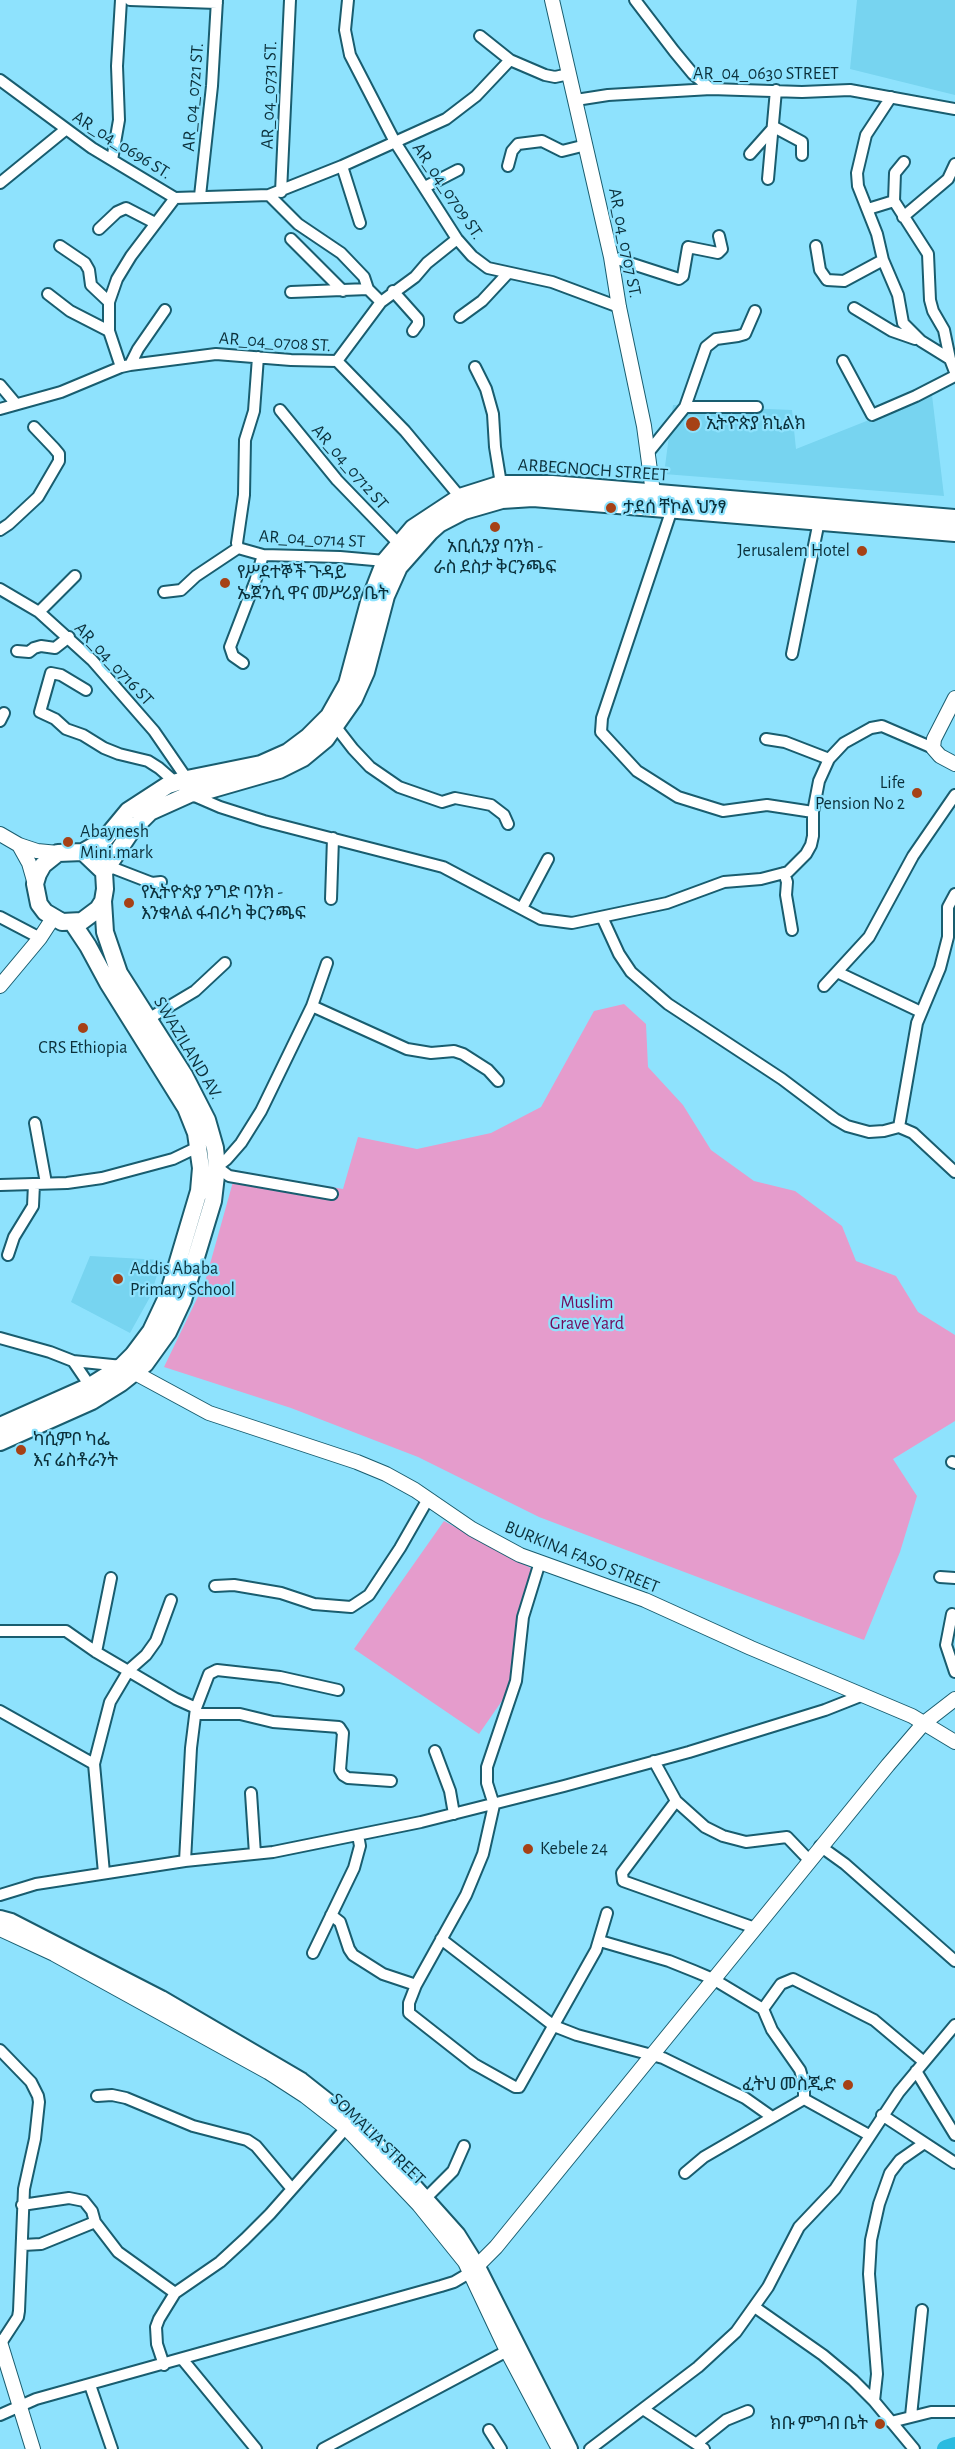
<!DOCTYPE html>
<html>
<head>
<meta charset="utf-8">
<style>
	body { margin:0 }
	canvas { display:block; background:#8ee2fd }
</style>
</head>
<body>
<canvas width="955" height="2449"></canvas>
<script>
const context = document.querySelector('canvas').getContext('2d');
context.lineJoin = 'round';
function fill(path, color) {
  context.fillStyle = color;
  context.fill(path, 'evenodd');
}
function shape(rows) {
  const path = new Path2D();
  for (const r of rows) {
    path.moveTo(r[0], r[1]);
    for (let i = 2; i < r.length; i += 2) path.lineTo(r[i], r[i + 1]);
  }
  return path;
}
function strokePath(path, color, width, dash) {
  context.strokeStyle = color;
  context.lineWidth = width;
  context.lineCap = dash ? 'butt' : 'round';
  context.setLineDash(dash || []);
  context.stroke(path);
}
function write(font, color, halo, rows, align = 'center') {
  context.font = font + ' "Alegreya Sans","Noto Sans Ethiopic",sans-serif';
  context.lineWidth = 4.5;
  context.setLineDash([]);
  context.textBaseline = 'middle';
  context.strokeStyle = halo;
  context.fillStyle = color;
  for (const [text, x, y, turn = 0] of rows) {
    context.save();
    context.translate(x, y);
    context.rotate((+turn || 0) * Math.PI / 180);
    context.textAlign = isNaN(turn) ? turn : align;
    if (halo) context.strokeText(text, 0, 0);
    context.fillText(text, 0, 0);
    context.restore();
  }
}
const built = shape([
	[857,0,955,0,955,95,850,69],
	[932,395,944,496,664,474,673,405,792,410,796,449],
	[90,1256,162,1260,150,1297,130,1333,71,1302]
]);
const green = shape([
	[624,1004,646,1024,648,1067,683,1105,711,1150,754,1181,795,1191,842,1226,856,1261,896,1276,918,1312,955,1335,955,1421,893,1459,917,1496,900,1552,864,1640,539,1517,418,1457,291,1408,164,1367,205,1282,236,1171,343,1189,358,1137,417,1149,491,1133,541,1107,594,1011],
	[444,1521,540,1573,519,1621,515,1682,479,1734,354,1649]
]);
const river = shape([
	[946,2449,955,2446]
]);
const street = shape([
	[130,0,217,3],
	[348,0,345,30,350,55,395,142,457,239,472,256,488,268,552,282,619,307],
	[635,0,674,51,693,74,711,89],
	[480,36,510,60,545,75,555,77,569,74],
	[0,80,92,148,175,198,269,195,342,166,446,119,476,96,510,60],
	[891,97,866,135,857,173,858,186,877,234,883,260,898,295,903,323,921,341,950,359],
	[576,100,608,95,711,89,802,92,850,90,955,109],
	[750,154,774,127,802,142,802,155],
	[112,160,119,120,117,66,121,0],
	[342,166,360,223],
	[508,166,512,151,518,144,542,141,562,151,586,145],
	[768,179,776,90],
	[0,183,65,130],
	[425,187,458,170],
	[281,192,290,0],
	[269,195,298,224,341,253,364,277,368,289],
	[200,196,212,86,217,0],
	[894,201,928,254,930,300,933,311,944,330,950,359,955,372],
	[868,209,894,201,895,173,904,162],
	[903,217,948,179,955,164],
	[99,229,117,212,126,208,155,223],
	[291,239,343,291],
	[60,246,85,263,89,270,91,285,109,302],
	[816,246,820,270,827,280,844,281,883,260],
	[611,257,679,279,683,276,688,247,718,253,722,249,719,236],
	[393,291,418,319,418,324,413,331],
	[291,292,368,289,381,302],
	[48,294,70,311,109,331],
	[854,308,892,331,915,339],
	[460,317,482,301,508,273],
	[258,357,254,411,245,440,244,495,237,543,238,548,263,555,340,557,385,561],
	[337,361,381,302,415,277,427,263,457,239],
	[843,361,872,415,916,396,955,376],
	[130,365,138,349,165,310],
	[121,367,109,331,109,302,117,279,131,256,175,198],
	[475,367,486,389,493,414,495,447,501,484],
	[0,385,16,404],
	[685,407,757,407],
	[0,409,61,392,121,367,130,365,216,354,291,360,337,361,405,431,460,497],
	[280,410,337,480,398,543],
	[647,454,685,407,706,347,716,339,738,336,745,334,755,311],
	[672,509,602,718,601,732,637,771,678,797,723,811,767,805,813,812],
	[0,530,9,524,38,497,59,461,59,454,54,448,34,427],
	[0,589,39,612,92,660,154,731,187,779],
	[164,592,181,590,196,576,238,548],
	[39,612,75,576],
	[17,651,29,652,34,648,41,646,55,648,69,637],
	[792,654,819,521],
	[243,663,233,656,230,647,255,582,263,555],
	[86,690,61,675,51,673,40,712,55,719,66,729,83,735,104,748,119,754,148,761,159,768,175,782],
	[0,721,4,713],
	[336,727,353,749,370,767,399,787,442,802,455,798,491,805,504,815,508,824],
	[766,739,785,742,829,759],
	[190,794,220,807,264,821,443,867,541,919,572,923,667,903,724,882,761,879,788,872,806,854,811,845,813,836,813,812,819,781,829,759,844,743,871,728,882,726,933,748],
	[108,866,152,883,161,882],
	[784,873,787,882,786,895,792,930],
	[331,899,333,838],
	[522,908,548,859],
	[0,917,40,938],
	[602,917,619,954,631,972,668,1004,782,1079,835,1119,847,1126,869,1132,884,1131,899,1127,913,1133,955,1172],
	[327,963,312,1006,261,1111,241,1143,227,1159,217,1167,229,1176,332,1194],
	[837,972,921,1012],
	[824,986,869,937,913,856,955,795],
	[312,1006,407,1049,431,1053,454,1051,463,1054,488,1070,498,1081],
	[148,1019,195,991,225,963],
	[35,1123,46,1183],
	[899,1127,917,1023,940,968,948,937,948,907,955,894],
	[0,1185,67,1183,102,1178,173,1159,198,1147],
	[8,1255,14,1237,33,1206,34,1184],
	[0,1338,50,1352,73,1361,122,1366],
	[73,1361,90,1386],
	[952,1462,955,1463],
	[540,1562,523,1617,516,1681,487,1767,487,1783,494,1805,483,1854,466,1895,416,1985,409,2003,409,2013,474,2064,515,2087,519,2087,596,1950,607,1913],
	[940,1577,955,1578],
	[215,1586,234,1585,281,1593,314,1604,351,1607,369,1595,400,1548,428,1499],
	[952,1614,946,1645,955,1672],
	[0,1631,66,1631,96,1652,176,1699,196,1708],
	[96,1652,111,1578],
	[0,1711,94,1764],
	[196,1714,240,1714,273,1722,339,1727,343,1733,340,1770,343,1775,348,1778,391,1781],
	[435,1751,450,1791,454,1814],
	[654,1761,676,1801,705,1827,723,1836,746,1842,787,1837,809,1860],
	[251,1793,255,1854],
	[676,1801,622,1873,623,1881,755,1928],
	[820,1846,845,1864,955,1961],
	[185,1861,191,1748,196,1708,209,1674,217,1670,280,1677,338,1690],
	[104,1873,94,1764,110,1702,129,1670,146,1655,156,1641,171,1600],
	[0,1895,36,1884,185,1861,273,1852,421,1822,564,1786,689,1752,825,1710,863,1695],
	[331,1915,340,1922,349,1949,353,1955,383,1974,416,1985],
	[441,1939,554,2026,577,2035,663,2058,745,2098,772,2117],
	[600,1941,669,1961,694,1971,713,1979,763,2009,772,2030,800,2070,804,2084,804,2099],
	[313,1953,354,1868,360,1846,358,1835],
	[763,2009,781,1984,793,1979,874,2020,924,2062],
	[0,2050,31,2082,38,2096,39,2102,35,2139,24,2189,19,2311,18,2317,1,2343],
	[916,2071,955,2135],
	[97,2096,112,2095,126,2098,193,2126,247,2140,256,2146,292,2189],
	[804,2099,869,2135],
	[882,2115,955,2163],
	[685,2173,704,2157,804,2099],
	[422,2202,453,2171,464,2146],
	[22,2205,69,2198,84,2201,92,2211,95,2222,118,2252,175,2293],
	[23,2245,41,2244,95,2222],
	[756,2308,823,2355,853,2380,874,2401,914,2449],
	[183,2360,256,2449],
	[164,2365,157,2344,156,2327,159,2319,175,2293,220,2262,245,2239,270,2214,346,2128],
	[90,2385,112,2449],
	[874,2401,877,2374,869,2274,871,2240,879,2204,890,2173,900,2160,923,2144],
	[643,2409,704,2449],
	[0,2415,36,2399,441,2286,454,2282,471,2272],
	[911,2416,922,2310],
	[891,2422,931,2412,955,2412],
	[489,2430,501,2449],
	[696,2444,726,2420,748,2411],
	[323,2449,507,2351],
	[590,2449,698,2367,736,2332,768,2287,799,2227,835,2189,899,2092,955,2025]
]);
const secondary = shape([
	[552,0,611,257,619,307,644,426,654,500],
	[955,698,934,739,933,748,940,756,955,764],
	[0,834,19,845,37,851,58,853],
	[19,845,29,863,35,884],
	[0,986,40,938,53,918],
	[126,1368,209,1413,357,1462,386,1474,415,1490,472,1529,520,1555,645,1600,751,1648,912,1716,955,1742],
	[0,1929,54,1954,268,2072,305,2096,346,2128,419,2205,465,2262,507,2351,559,2449],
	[471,2272,496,2247,888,1765,924,1723,955,1699],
	[0,2342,33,2449]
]);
const primary = shape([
	[83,852,104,840,128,811,168,785,187,779,261,764,288,752,308,737,329,716,347,684,369,602,385,561,413,528,460,497,501,484,552,484,955,518],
	[83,852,104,872,105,889,103,901,98,909,82,921,62,922,45,912,39,904,35,884,38,874,43,865,58,853,83,852],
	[104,872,132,830,150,812,190,794,206,791,279,770,303,758,326,739,354,699,366,672,386,596,399,567,430,532,439,524,464,511,502,500,533,498,955,533],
	[0,1426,90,1386,122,1366,133,1355,151,1331,168,1295,199,1191,201,1168,196,1133,186,1108,108,983,88,946,72,922],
	[0,1442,92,1401,121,1383,145,1364,168,1332,183,1300,213,1201,217,1167,215,1148,207,1120,184,1075,119,973,105,932,103,901],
	[0,1919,11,1922,161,1999,301,2081,363,2130,457,2235,477,2267,569,2449]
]);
const markers = [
	[693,424,8,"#a64116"],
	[611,508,6,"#a64116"],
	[495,527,6,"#a64116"],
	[862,551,6,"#a64116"],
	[225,583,6,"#a64116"],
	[917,793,6,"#a64116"],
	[68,842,6,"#a64116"],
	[129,903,6,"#a64116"],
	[83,1028,6,"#a64116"],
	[118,1279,6,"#a64116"],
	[21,1450,6,"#a64116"],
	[528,1849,6,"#a64116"],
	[848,2085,6,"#a64116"],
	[880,2424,6,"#a64116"]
];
const streetNames = [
	["AR_04_0630 STREET",766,74],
	["AR_04_0731 ST.",269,95,-88],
	["AR_04_0721 ST.",193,97,-85],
	["AR_04_0696 ST.",122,145,32],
	["AR_04_0709 ST.",448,191,56],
	["AR_04_0707 ST.",625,243,79],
	["AR_04_0708 ST.",275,342,4],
	["AR_04_0712 ST",350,467,49],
	["ARBEGNOCH STREET",593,470,4],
	["AR_04_0714 ST",312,539,3],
	["AR_04_0716 ST",114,664,47],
	["SWAZILAND AV.",188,1048,59],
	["BURKINA FASO STREET",582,1557,22],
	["SOMALIA STREET",378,2139,44]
];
const poiNames = [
	["ኢትዮጵያ ክኒልክ",706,424],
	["ታደሰ ቸኮል ህንፃ",623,508],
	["አቢሲንያ ባንክ -",495,547,"center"],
	["ራስ ደስታ ቅርንጫፍ",495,568,"center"],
	["Jerusalem Hotel",850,551,"right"],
	["የሥደተኞች ጉዳይ",237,573],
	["ኤጀንሲ ዋና መሥሪያ ቤት",237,594],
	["Life",905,783,"right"],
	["Pension No 2",905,804,"right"],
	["Abaynesh",80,832],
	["Mini.mark",80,853],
	["የኢትዮጵያ ንግድ ባንክ -",141,893],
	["እንቁላል ፋብሪካ ቅርንጫፍ",141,914],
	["CRS Ethiopia",83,1048,"center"],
	["Addis Ababa",130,1269],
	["Primary School",130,1290],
	["ካሲምቦ ካፌ",33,1440],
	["እና ሬስቶራንት",33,1461],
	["Kebele 24",540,1849],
	["ፈትህ መስጂድ",836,2085,"right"],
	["ክቡ ምግብ ቤት",868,2424,"right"]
];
const parkNames = [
	["Muslim",587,1303],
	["Grave Yard",587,1324]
];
fill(built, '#77d4f0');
fill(green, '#e59ccc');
strokePath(river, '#2abbe0', 18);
strokePath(street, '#195d6f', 14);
strokePath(secondary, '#195d6f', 16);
strokePath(primary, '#195d6f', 20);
strokePath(street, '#fff', 10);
strokePath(secondary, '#fff', 14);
strokePath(primary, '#fff', 16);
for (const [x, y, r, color] of markers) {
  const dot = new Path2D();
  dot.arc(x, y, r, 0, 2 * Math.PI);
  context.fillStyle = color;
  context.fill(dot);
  strokePath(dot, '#8ee2fd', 2);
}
write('18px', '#0b303b', '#8ee2fd', streetNames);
write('18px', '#0b303b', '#8ee2fd', poiNames, 'left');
write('18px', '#720a5b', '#8ee2fd', parkNames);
</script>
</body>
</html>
